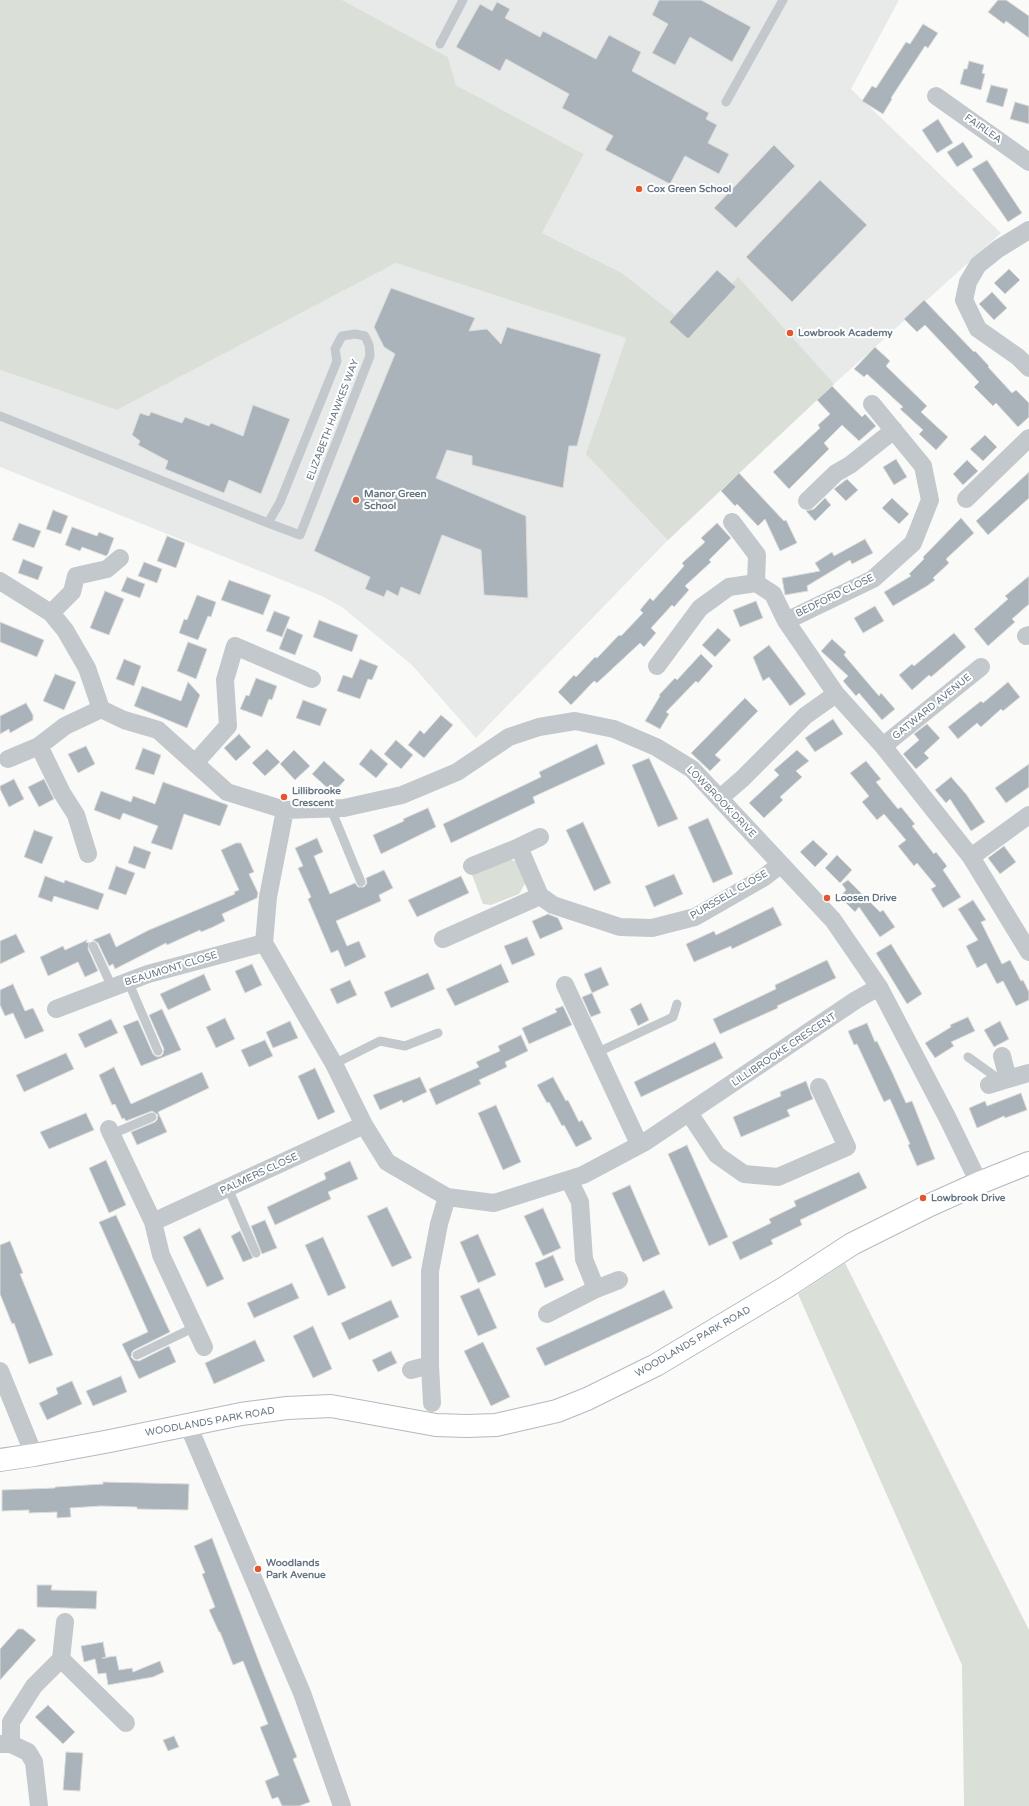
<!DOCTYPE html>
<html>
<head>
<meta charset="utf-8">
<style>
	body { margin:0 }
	canvas { display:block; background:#fafaf8 }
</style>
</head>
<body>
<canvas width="1029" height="1806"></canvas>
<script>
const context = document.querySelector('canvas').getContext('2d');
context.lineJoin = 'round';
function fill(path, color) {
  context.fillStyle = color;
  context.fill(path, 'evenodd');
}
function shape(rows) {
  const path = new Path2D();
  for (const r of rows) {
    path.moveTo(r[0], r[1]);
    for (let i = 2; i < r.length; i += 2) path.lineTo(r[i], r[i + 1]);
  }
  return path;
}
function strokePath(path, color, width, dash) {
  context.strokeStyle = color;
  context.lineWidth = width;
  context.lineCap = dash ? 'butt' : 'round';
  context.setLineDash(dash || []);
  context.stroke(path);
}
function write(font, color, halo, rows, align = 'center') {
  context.font = font + ' "Varela Round",sans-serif';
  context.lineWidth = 4;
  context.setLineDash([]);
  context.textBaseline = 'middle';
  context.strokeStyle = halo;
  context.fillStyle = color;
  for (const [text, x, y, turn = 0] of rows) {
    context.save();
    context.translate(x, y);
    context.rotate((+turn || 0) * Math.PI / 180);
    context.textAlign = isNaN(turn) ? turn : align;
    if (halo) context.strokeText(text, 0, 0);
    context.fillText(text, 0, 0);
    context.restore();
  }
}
const built = shape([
	[342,0,899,0,851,89,1001,233,834,384,668,540,476,738,412,665,342,607,322,596,0,467,0,370,117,410,396,263,626,338,587,453,693,329,622,273,542,233,584,154,456,85,448,57]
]);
const green = shape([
	[0,0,342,0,448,57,456,85,584,154,542,233,622,273,693,329,738,277,834,384,668,540,586,454,626,338,396,263,117,410,0,370],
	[502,858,516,861,526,882,519,894,491,905,483,904,471,872],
	[845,1263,1029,1630,1029,1806,964,1806,962,1665,798,1294]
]);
const building = shape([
	[659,0,701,0,751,27,732,62,690,37,675,65,652,53,668,24,652,15,659,0],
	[998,0,1006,0,1029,16,1029,38,1006,21,1004,24,988,12,998,0],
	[497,2,510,9,505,18,540,37,543,31,596,59,609,35,641,52,632,71,709,113,706,119,717,125,708,143,729,154,719,174,685,156,670,184,605,150,613,136,562,108,569,94,506,59,500,71,456,47,480,4,492,11,497,2],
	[923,24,938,33,928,48,925,46,891,98,892,99,883,114,862,101,872,86,876,88,906,42,910,44,923,24],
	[969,61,984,65,982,73,985,74,981,90,960,84,964,69,967,69,969,61],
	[991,85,1008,89,1003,107,986,102,991,85],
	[1015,102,1029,106,1029,124,1010,119,1015,102],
	[938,119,953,143,937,153,922,130,938,119],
	[963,142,973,157,957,167,947,152,963,142],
	[774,145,795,166,736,228,714,208,774,145],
	[987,160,1022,213,1008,222,972,169,987,160],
	[820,180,867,225,792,302,746,257,820,180],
	[1009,269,1020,280,1005,294,994,283,1009,269],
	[717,270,736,287,688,339,669,322,717,270],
	[391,288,475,318,469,331,487,329,501,344,507,327,601,354,577,446,569,446,563,488,472,465,472,456,447,450,436,478,526,516,528,598,484,595,481,550,442,535,420,595,401,587,398,596,387,590,384,597,365,589,370,577,314,551,395,354,384,347,374,327,391,288],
	[992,292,1007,308,994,320,979,304,992,292],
	[924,300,974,352,975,351,989,366,988,367,1012,393,1016,390,1029,403,1029,417,1018,427,996,403,993,406,974,387,979,382,925,325,917,332,904,319,924,300],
	[875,347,890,361,886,366,927,406,921,412,948,437,936,450,919,434,923,430,900,409,903,407,867,374,864,377,854,369,875,347],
	[832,386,862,417,865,414,876,426,859,441,842,425,824,443,829,449,789,489,773,472,820,428,818,425,830,414,817,400,832,386],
	[253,405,290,419,261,494,229,480,224,493,165,469,168,461,138,445,140,441,132,435,140,413,149,416,151,412,182,423,185,417,209,426,211,423,243,436,253,405],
	[985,435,997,447,983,461,970,449,985,435],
	[896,459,907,477,894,485,883,467,896,459],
	[967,460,978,471,963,485,953,474,967,460],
	[1029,472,1029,498,988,535,976,521,1029,472],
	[739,473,784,521,786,520,797,543,780,551,765,519,758,526,737,504,735,506,721,491,739,473],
	[847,479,858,490,846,501,834,489,847,479],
	[825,498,831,505,815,521,806,511,814,509,825,498],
	[892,498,909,514,899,524,882,508,892,498],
	[53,510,68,516,61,534,46,529,53,510],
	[961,518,974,533,946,559,949,563,933,578,935,580,927,586,893,606,884,592,911,576,909,574,924,559,923,557,961,518],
	[19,523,41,531,34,548,12,540,19,523],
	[717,523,731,538,709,560,711,562,685,586,689,590,674,607,672,605,651,628,656,633,644,647,640,643,597,683,594,681,571,705,558,692,574,675,576,677,595,657,597,658,619,635,621,636,643,613,640,610,650,598,653,601,684,566,682,563,705,542,701,538,717,523],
	[72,527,97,536,99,532,114,538,108,554,106,556,82,547,80,551,65,545,72,527],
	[167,536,185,543,176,568,157,561,167,536],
	[865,539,873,553,852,564,850,560,807,586,808,591,785,595,782,578,820,571,815,563,832,552,834,556,865,539],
	[23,559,43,567,38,580,18,573,23,559],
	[144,562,162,569,157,583,138,576,144,562],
	[1029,576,1029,604,1012,619,1015,622,988,646,974,629,1008,599,1005,596,1029,576],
	[127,577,145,584,140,598,121,591,127,577],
	[229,580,271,595,263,615,221,600,229,580],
	[105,591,124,599,109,635,90,628,105,591],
	[197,595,216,602,211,617,208,616,198,640,179,633,184,619,187,620,197,595],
	[756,601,763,618,740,627,733,610,756,601],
	[875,606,884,621,863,633,854,618,875,606],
	[274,611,290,617,282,637,266,631,274,611],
	[319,620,358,635,352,652,313,637,319,620],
	[0,622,44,640,37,657,0,642,0,622],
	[287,628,303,635,295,655,279,649,287,628],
	[718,628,731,640,715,657,702,645,718,628],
	[954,633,966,647,931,677,929,675,912,690,899,675,912,664,914,666,954,633],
	[832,639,846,652,844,655,879,696,881,693,895,709,882,720,859,693,856,696,843,681,848,676,821,651,832,639],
	[188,642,207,649,196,679,177,671,188,642],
	[769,645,806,694,790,706,769,677,763,681,753,657,769,645],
	[701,654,713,666,698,683,696,681,666,712,669,714,660,729,645,721,660,696,659,695,675,678,677,680,701,654],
	[124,659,141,666,134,686,116,679,124,659],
	[360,659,378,666,372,680,368,679,360,699,337,691,343,675,352,678,360,659],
	[55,674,76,682,64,710,43,701,55,674],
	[256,678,277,686,272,700,269,699,262,717,240,709,246,695,249,696,256,678],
	[188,682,200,695,187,728,134,706,142,686,181,701,188,682],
	[1008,682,1020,697,1003,711,1001,709,981,727,977,723,958,739,948,727,981,701,983,703,1008,682],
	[745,698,758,711,715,755,721,760,710,771,691,753,745,698],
	[303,700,327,709,320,726,296,718,303,700],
	[26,703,33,715,33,720,10,733,9,729,0,734,0,716,26,703],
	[441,715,453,725,424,758,408,745,420,730,424,734,441,715],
	[833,719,843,734,815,752,805,738,833,719],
	[927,724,940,738,924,753,929,758,916,769,903,754,919,740,914,734,927,724],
	[239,734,251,747,236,761,224,748,239,734],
	[396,740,413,755,401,769,384,754,396,740],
	[597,744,605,764,533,797,535,803,451,843,443,824,541,777,539,772,597,744],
	[86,746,95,764,78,773,68,754,86,746],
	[143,748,161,755,154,775,135,769,143,748],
	[267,749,280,762,265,776,252,763,267,749],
	[371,749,388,764,376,778,359,764,371,749],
	[294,750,310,766,295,780,280,764,294,750],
	[797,750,809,761,796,771,802,777,780,797,783,800,764,818,749,803,779,775,774,770,797,750],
	[649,758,678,819,658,827,632,765,649,758],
	[324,761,345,780,333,793,312,774,324,761],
	[866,761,881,779,876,782,898,809,901,807,915,824,912,826,934,854,936,852,947,866,943,870,961,897,943,908,931,889,936,886,917,863,914,866,898,846,906,840,884,814,877,820,862,802,869,796,850,773,866,761],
	[1029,764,1029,787,1006,803,995,788,1029,764],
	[951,777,966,794,985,822,971,831,950,799,946,803,935,790,951,777],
	[14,779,24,799,9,807,0,789,0,786,14,779],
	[44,779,54,799,39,807,28,787,44,779],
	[163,782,228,805,220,826,184,814,172,850,151,843,158,826,123,813,120,820,94,810,101,791,131,802,133,796,155,804,163,782],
	[428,808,436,827,381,854,373,835,404,821,403,819,428,808],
	[708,818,733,874,713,883,688,827,708,818],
	[583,822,611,883,594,891,566,830,583,822],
	[34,830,53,837,42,864,24,857,34,830],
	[317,838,323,852,314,856,330,894,355,883,358,887,364,887,367,883,366,878,384,870,393,888,379,895,381,901,336,921,347,946,359,941,366,957,345,967,338,950,331,953,308,899,311,897,298,868,303,866,295,848,317,838],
	[813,840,828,854,815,867,800,852,813,840],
	[236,843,241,843,254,872,249,874,258,893,257,898,222,914,225,921,213,927,201,932,200,930,167,945,166,943,115,969,113,964,109,966,98,943,93,940,110,933,116,947,149,930,235,894,234,892,239,890,221,850,236,843],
	[134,846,151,852,145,869,128,863,134,846],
	[1004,846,1016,862,1000,874,988,858,1004,846],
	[837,855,852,870,840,883,825,868,837,855],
	[116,866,135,873,126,895,108,889,116,866],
	[674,874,683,894,654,907,645,886,674,874],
	[45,876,64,883,65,880,104,894,98,910,54,896,52,902,38,897,45,876],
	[461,876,469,893,417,917,408,900,461,876],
	[848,880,880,912,883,910,895,927,880,937,859,907,855,912,840,897,846,890,842,884,848,880],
	[973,900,986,920,981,922,1002,964,1010,960,1021,981,1023,980,1029,992,1029,1000,1016,1006,1003,981,997,984,986,963,977,968,966,946,978,940,958,909,973,900],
	[773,907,782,925,732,949,731,946,694,962,686,944,714,931,716,935,773,907],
	[548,914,558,918,563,929,540,939,532,921,548,914],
	[16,934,25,952,0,964,0,941,16,934],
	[527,937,535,955,512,965,504,946,527,937],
	[87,940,86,943,89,942,88,949,98,971,85,977,78,962,48,976,40,957,63,946,65,950,87,940],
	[891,944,922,994,907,1004,876,953,891,944],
	[827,960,836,978,777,1006,778,1008,720,1034,713,1019,776,989,775,985,827,960],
	[252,964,262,985,245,993,235,971,252,964],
	[501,964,509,982,455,1006,446,989,501,964],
	[601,967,609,985,592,993,584,974,601,967],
	[428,973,435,989,391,1008,384,992,428,973],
	[204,974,211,990,168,1010,160,994,204,974],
	[350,980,357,995,337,1004,330,989,350,980],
	[13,984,25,1011,33,1008,44,1031,25,1039,13,1013,5,1016,0,1005,0,990,13,984],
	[592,993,601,1013,591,1017,582,997,592,993],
	[641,1003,649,1020,638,1026,630,1009,641,1003],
	[563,1006,572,1025,529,1044,522,1028,557,1012,555,1009,563,1006],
	[162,1009,181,1050,141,1066,123,1026,138,1020,153,1054,157,1057,161,1056,163,1054,164,1049,149,1015,162,1009],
	[968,1017,975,1031,951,1042,954,1046,935,1058,925,1043,951,1027,950,1025,968,1017],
	[225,1018,235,1039,216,1048,206,1027,225,1018],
	[111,1019,118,1033,85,1048,78,1034,111,1019],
	[290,1021,298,1038,273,1048,266,1032,290,1021],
	[1000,1021,1009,1039,994,1047,984,1030,1000,1021],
	[867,1023,875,1042,877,1041,892,1072,906,1103,912,1101,935,1159,917,1166,908,1145,910,1144,890,1099,884,1102,857,1044,854,1045,848,1031,867,1023],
	[521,1035,528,1051,505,1062,507,1067,479,1080,481,1084,436,1105,429,1089,479,1067,476,1062,500,1051,498,1046,521,1035],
	[265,1040,273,1056,249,1067,241,1050,265,1040],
	[715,1042,723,1058,641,1097,634,1082,715,1042],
	[66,1053,74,1069,24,1092,16,1075,66,1053],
	[114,1067,131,1104,202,1072,209,1088,158,1112,167,1132,137,1145,131,1132,155,1122,157,1120,158,1115,152,1111,126,1121,124,1118,122,1119,115,1104,112,1105,99,1075,114,1067],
	[315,1068,335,1112,318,1120,298,1076,315,1068],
	[420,1077,427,1092,403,1103,402,1100,380,1110,373,1095,420,1077],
	[553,1077,566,1101,568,1100,579,1122,582,1120,592,1139,576,1147,564,1125,562,1126,549,1102,547,1103,537,1085,553,1077],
	[806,1081,813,1099,787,1110,790,1116,741,1137,733,1117,781,1096,780,1092,806,1081],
	[1021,1093,1027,1110,1005,1118,1004,1116,977,1128,969,1108,985,1101,987,1106,1021,1093],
	[496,1105,521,1162,503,1170,478,1113,496,1105],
	[86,1113,94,1130,49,1149,40,1132,86,1113],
	[687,1145,728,1237,709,1246,668,1154,687,1145],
	[106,1160,126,1205,109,1213,89,1168,106,1160],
	[350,1161,358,1179,328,1192,331,1199,275,1225,267,1207,326,1179,324,1173,350,1161],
	[859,1172,867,1188,800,1220,802,1225,771,1240,773,1244,740,1260,732,1242,771,1223,769,1219,796,1206,794,1201,859,1172],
	[630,1185,660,1254,643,1262,612,1193,630,1185],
	[387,1207,412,1258,392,1267,367,1216,387,1207],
	[543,1208,561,1248,543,1256,524,1216,543,1208],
	[116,1215,170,1332,134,1350,132,1352,131,1357,134,1360,139,1361,169,1346,176,1362,139,1379,122,1344,148,1332,99,1222,116,1215],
	[265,1220,277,1248,262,1254,251,1226,265,1220],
	[200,1228,224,1279,207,1287,183,1237,200,1228],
	[240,1231,253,1258,243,1262,231,1236,240,1231],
	[478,1234,496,1275,478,1283,460,1242,478,1234],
	[323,1237,346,1288,328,1296,305,1245,323,1237],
	[10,1241,23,1273,20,1274,53,1355,29,1364,14,1323,12,1324,0,1294,0,1245,10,1241],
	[553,1255,564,1280,545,1288,535,1263,553,1255],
	[292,1283,299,1298,254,1318,247,1303,292,1283],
	[479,1288,497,1328,478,1336,460,1296,479,1288],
	[664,1290,673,1308,545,1366,536,1348,664,1290],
	[391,1300,399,1317,349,1340,341,1323,391,1300],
	[313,1326,332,1369,313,1378,293,1336,313,1326],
	[255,1340,265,1361,214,1384,205,1363,255,1340],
	[483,1342,510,1397,491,1406,464,1351,483,1342],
	[391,1351,397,1363,378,1372,372,1360,391,1351],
	[121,1376,127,1392,93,1406,86,1391,121,1376],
	[72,1381,82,1404,47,1420,39,1403,58,1394,56,1388,72,1381],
	[103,1482,189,1484,188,1510,137,1509,137,1507,101,1506,70,1508,71,1517,57,1518,57,1512,29,1513,29,1510,2,1511,2,1490,55,1488,55,1487,103,1484,103,1482],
	[212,1538,261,1667,297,1757,293,1759,310,1802,299,1806,282,1806,278,1797,272,1799,265,1781,279,1775,260,1727,268,1724,243,1661,233,1665,220,1632,219,1632,209,1610,215,1607,202,1574,205,1573,194,1546,212,1538],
	[37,1585,52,1585,51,1590,97,1591,96,1609,37,1607,37,1585],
	[18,1629,23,1629,36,1640,0,1680,0,1649,18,1629],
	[103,1642,106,1658,102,1658,116,1656,119,1670,132,1668,133,1672,160,1661,164,1672,153,1677,108,1685,106,1673,98,1674,95,1659,84,1662,81,1646,103,1642],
	[48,1705,75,1732,63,1744,35,1717,48,1705],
	[174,1736,179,1747,168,1751,163,1740,174,1736],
	[66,1752,83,1753,80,1791,63,1790,66,1752]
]);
const lane = shape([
	[440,44,463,0],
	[726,102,783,0],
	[0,416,268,523,300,535,370,356,369,345,365,336,355,334,342,336,335,349,337,361,280,502,268,523],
	[331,809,361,882],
	[93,946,112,987],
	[128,981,158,1051],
	[596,1053,673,1017,677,1004],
	[968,1057,993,1075,997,1082],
	[334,1064,380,1041,405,1046,438,1033],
	[112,1134,152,1117],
	[228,1188,256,1253],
	[137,1355,195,1327]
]);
const street = shape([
	[936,96,1029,162],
	[1029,230,998,249,978,265,968,282,964,300,978,329,1018,357,1029,368],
	[966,499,1029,438],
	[807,501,836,473,850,465,894,430],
	[732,522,757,555,756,583],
	[0,581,51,613,65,630,87,668,101,709],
	[51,613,72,592,76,576,107,569,120,558],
	[786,621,873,579,913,543,930,500,923,466,872,404],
	[1026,636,1029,635],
	[657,666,700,608,729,587,756,583,773,594,786,621,836,694,883,746,971,857,1029,952],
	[101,709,124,720,158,730,227,792,285,810,344,808,402,795,457,772,509,737,539,727,575,721,614,729,656,747,692,769,833,920,879,987,948,1119,979,1183],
	[39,746,62,793,76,815,88,854],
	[883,746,981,667],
	[8,759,39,746,65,726,101,709],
	[195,763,228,726,225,680,235,646,312,679],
	[720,798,742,779,805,716,836,694],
	[285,810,268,897,264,943,334,1064,364,1125,387,1162,447,1197,494,1203,583,1175,645,1142,856,1000,879,987],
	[519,847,540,896],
	[971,857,1029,815],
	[472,866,519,847,540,837],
	[443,939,540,896,553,905,620,927,652,928,695,917,763,878,780,865],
	[565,985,639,1144],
	[56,1009,148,974,264,943],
	[1008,1079,1029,1073],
	[989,1085,1008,1079,1002,1056],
	[689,1113,717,1155,744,1174,778,1177,847,1147,819,1087],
	[109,1129,153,1222,161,1255,204,1347],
	[569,1180,580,1202,584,1259,596,1289],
	[153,1222,364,1125],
	[547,1314,596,1289,619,1280],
	[411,1370,430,1365],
	[0,1371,34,1455],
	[432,1403,430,1365,430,1271,439,1224,447,1197],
	[188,1425,302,1693,342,1806],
	[61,1659,126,1723],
	[0,1744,11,1744,28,1752,34,1762,39,1806],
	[11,1744,11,1722,34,1686,61,1659,65,1622]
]);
const secondary = shape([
	[0,1460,34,1455,110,1441,241,1414,287,1408,331,1406,436,1425,467,1426,496,1425,557,1411,587,1399,656,1365,786,1287,852,1244,930,1205,979,1183,1029,1163]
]);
const markers = [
	[639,189,4,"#e4572e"],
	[790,333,4,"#e4572e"],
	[356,500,4,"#e4572e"],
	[284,797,4,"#e4572e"],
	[827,898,4,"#e4572e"],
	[923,1198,4,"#e4572e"],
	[258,1569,4,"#e4572e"]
];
const streetNames = [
	["FAIRLEA",983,129,35],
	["ELIZABETH HAWKES WAY",333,420,-69],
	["BEDFORD CLOSE",835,596,-26],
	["GATWARD AVENUE",932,707,-39],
	["LOWBROOK DRIVE",721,802,46],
	["PURSSELL CLOSE",729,895,-30],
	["BEAUMONT CLOSE",171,969,-17],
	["LILLIBROOKE CRESCENT",784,1050,-34],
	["PALMERS CLOSE",259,1174,-25],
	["WOODLANDS PARK ROAD",693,1342,-30],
	["WOODLANDS PARK ROAD",210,1422,-10]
];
const poiNames = [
	["Cox Green School",647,189],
	["Lowbrook Academy",798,333],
	["Manor Green",364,494],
	["School",364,506],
	["Lillibrooke",292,791],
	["Crescent",292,803],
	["Loosen Drive",835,898],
	["Lowbrook Drive",931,1198],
	["Woodlands",266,1563],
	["Park Avenue",266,1575]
];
fill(built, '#e8e9e9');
fill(green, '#dadfd7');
fill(building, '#aab3b9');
strokePath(building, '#dcdcda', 1);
strokePath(secondary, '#b3babf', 24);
strokePath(lane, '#c3c8cc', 9);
strokePath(street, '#c3c8cc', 18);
strokePath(secondary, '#fff', 22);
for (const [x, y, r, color] of markers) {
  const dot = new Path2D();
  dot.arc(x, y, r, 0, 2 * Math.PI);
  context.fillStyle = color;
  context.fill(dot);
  strokePath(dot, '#fff', 1.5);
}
write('10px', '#657683', '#fff', streetNames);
write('bold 10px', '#657683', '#fff', poiNames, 'left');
</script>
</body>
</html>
